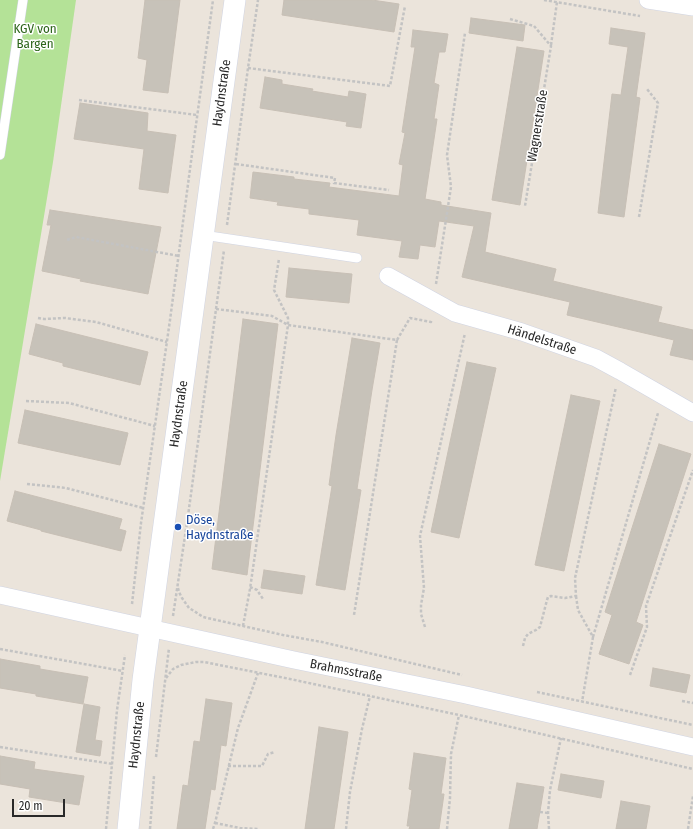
<!DOCTYPE html>
<html>
<head>
<meta charset="utf-8">
<style>
	body { margin:0 }
	#map { position:relative; width:693px; height:829px; overflow:hidden; background:#ebe4db; font-family:"Fira Sans Condensed",sans-serif }
	canvas { display:block }
	.scale { position:absolute; left:12px; top:799px; width:53px; height:18px; box-sizing:border-box; border:2px solid #292929; border-top:0; padding-left:5px; font-size:12px; line-height:14px; white-space:nowrap; color:#292929; -webkit-text-stroke:3px #fff; paint-order:stroke }
</style>
</head>
<body>
<div id="map">
<canvas width="693" height="829"></canvas>
<div class="scale">20 m</div>
</div>
<script>
const context = document.querySelector('canvas').getContext('2d');
context.lineJoin = 'round';
function fill(path, color) {
  context.fillStyle = color;
  context.fill(path, 'evenodd');
}
function shape(rows) {
  const path = new Path2D();
  for (const r of rows) {
    path.moveTo(r[0], r[1]);
    for (let i = 2; i < r.length; i += 2) path.lineTo(r[i], r[i + 1]);
  }
  return path;
}
function strokePath(path, color, width, dash) {
  context.strokeStyle = color;
  context.lineWidth = width;
  context.lineCap = dash ? 'butt' : 'round';
  context.setLineDash(dash || []);
  context.stroke(path);
}
function write(font, color, halo, rows, align = 'center') {
  context.font = font + ' "Fira Sans Condensed",sans-serif';
  context.lineWidth = 3;
  context.setLineDash([]);
  context.textBaseline = 'middle';
  context.strokeStyle = halo;
  context.fillStyle = color;
  for (const [text, x, y, turn = 0] of rows) {
    context.save();
    context.translate(x, y);
    context.rotate((+turn || 0) * Math.PI / 180);
    context.textAlign = isNaN(turn) ? turn : align;
    if (halo) context.strokeText(text, 0, 0);
    context.fillText(text, 0, 0);
    context.restore();
  }
}
const green = shape([
	[0,0,76,0,53,162,0,481]
]);
const building = shape([
	[145,0,180,0,168,93,143,90,147,60,138,58,145,0],
	[284,0,372,0,399,4,394,32,282,15,284,0],
	[471,18,525,25,523,41,469,33,471,18],
	[611,28,645,33,636,97,640,98,624,217,598,213,612,94,621,95,628,47,609,44,611,28],
	[413,30,448,34,445,52,439,52,434,83,439,85,434,119,437,119,425,199,441,202,441,205,491,213,485,252,556,269,553,281,662,307,658,322,693,330,693,360,670,355,674,340,567,315,570,302,462,277,474,226,439,221,435,247,420,245,418,259,399,257,402,241,357,235,359,220,309,214,309,209,277,205,278,202,250,198,253,172,294,177,294,179,330,183,329,187,399,196,403,165,399,164,405,133,402,132,415,47,411,47,413,30],
	[517,47,544,51,520,205,492,200,517,47],
	[265,77,282,80,282,84,313,89,312,91,348,97,349,91,366,94,361,128,346,126,347,122,260,108,265,77],
	[80,103,148,113,147,131,176,135,168,193,139,189,144,149,74,139,80,103],
	[50,210,161,227,148,294,80,281,81,279,42,271,51,225,47,225,50,210],
	[289,268,352,274,349,303,286,297,289,268],
	[243,319,278,324,247,575,212,569,243,319],
	[36,324,148,352,140,385,63,366,63,363,29,354,36,324],
	[352,338,380,343,372,390,357,489,361,490,345,590,316,585,332,486,329,485,336,435,352,338],
	[467,362,496,368,459,538,431,532,467,362],
	[571,395,600,401,564,571,535,565,571,395],
	[25,410,128,433,120,465,18,443,25,410],
	[659,444,691,454,636,622,643,625,629,664,599,654,612,615,605,612,659,444],
	[15,491,122,519,119,529,126,531,121,551,41,531,41,530,7,521,15,491],
	[264,570,305,576,302,594,261,588,264,570],
	[0,659,40,666,40,669,88,677,83,704,36,696,36,694,0,688,0,659],
	[653,668,690,675,686,693,650,686,653,668],
	[206,699,232,703,226,746,221,745,215,790,211,789,205,829,177,829,183,785,188,786,194,741,200,742,206,699],
	[84,704,100,707,95,740,102,741,100,756,76,752,84,704],
	[319,727,348,732,334,829,305,829,319,727],
	[414,753,446,758,441,794,444,794,439,829,409,829,410,826,407,826,412,790,409,789,414,753],
	[0,756,35,762,34,769,84,776,79,805,29,797,30,789,0,784,0,756],
	[561,774,604,781,601,798,558,790,561,774],
	[517,783,544,787,537,829,509,829,517,783],
	[621,801,650,806,646,829,616,829,621,801]
]);
const path = shape([
	[544,0,640,16],
	[510,19,534,26,551,46,525,206],
	[551,45,557,2],
	[248,68,390,86,405,6],
	[79,100,197,115],
	[236,164,335,178,334,183,389,190],
	[639,217,658,103,647,89],
	[227,225,248,68,258,0],
	[67,240,76,237,179,256],
	[436,284,451,187,447,155,465,33],
	[216,309,272,316,288,325,397,340,354,615],
	[38,318,44,319,65,318,96,322,167,342],
	[397,340,410,318,431,322,431,319],
	[26,401,69,403,155,426],
	[27,484,66,488,143,508],
	[250,587,257,590,263,599],
	[178,588,179,592,182,598,189,608,194,611,203,617,283,635,322,642,462,675],
	[576,596,578,610,593,637,582,702],
	[132,604,141,523,170,320,192,154,213,0],
	[173,616,188,516,224,250],
	[243,626,250,589,288,325,288,318,274,290,279,259],
	[425,627,421,614,421,605,424,588,420,536,465,333],
	[593,637,658,413],
	[523,646,525,638,528,634,536,630,540,627,547,600,548,597,551,596,565,598,576,596,575,578,616,387],
	[0,649,123,671],
	[630,675,647,627,646,606,693,470],
	[166,678,173,669,181,665,196,662,204,662,290,679,459,715,693,769],
	[537,692,693,725],
	[682,701,693,703],
	[0,747,113,764],
	[156,757,169,648],
	[228,766,262,766,268,754,275,752],
	[540,812,548,813],
	[215,823,240,828,258,829],
	[106,829,117,710,125,655],
	[150,829,154,776],
	[213,829,215,823,238,728,258,673],
	[346,829,350,792,362,729,370,696],
	[447,829,450,798,451,754,459,715],
	[549,829,548,813,550,790,561,738],
	[688,829,693,796]
]);
const service = shape([
	[0,155,23,0],
	[203,235,357,258]
]);
const minor = shape([
	[648,0,693,7],
	[388,276,455,313,522,332,596,358,620,371,693,413],
	[0,595,294,660,466,695,693,747]
]);
const tertiary = shape([
	[128,829,143,680,235,0]
]);
const markers = [
	[178,527,4,"#1a4fb4"]
];
const parkNames = [
	["KGV von",35,29],
	["Bargen",35,44]
];
const streetNames = [
	["Haydnstraße",222,93,-82],
	["Wagnerstraße",538,126,-81],
	["Händelstraße",542,340,18],
	["Haydnstraße",179,414,-82],
	["Brahmsstraße",346,671,11],
	["Haydnstraße",137,735,-84]
];
const transitNames = [
	["Döse,",186,520],
	["Haydnstraße",186,535]
];
fill(green, '#b4e297');
fill(building, '#c7c2b9');
strokePath(building, '#c7bfb5', 1);
strokePath(service, '#d0d4e2', 10);
strokePath(minor, '#d0d4e2', 18);
strokePath(tertiary, '#d0d4e2', 22);
strokePath(path, '#c3c3c3', 2.5, [3, 2]);
strokePath(service, '#fff', 9);
strokePath(minor, '#fff', 17);
strokePath(tertiary, '#fff', 21);
for (const [x, y, r, color] of markers) {
  const dot = new Path2D();
  dot.arc(x, y, r, 0, 2 * Math.PI);
  context.fillStyle = color;
  context.fill(dot);
  strokePath(dot, '#fff', 1.5);
}
write('13px', '#2d651a', '#fff', parkNames);
write('13px', '#292929', '#fff', streetNames);
write('13px', '#164399', '#fff', transitNames, 'left');
</script>
</body>
</html>
